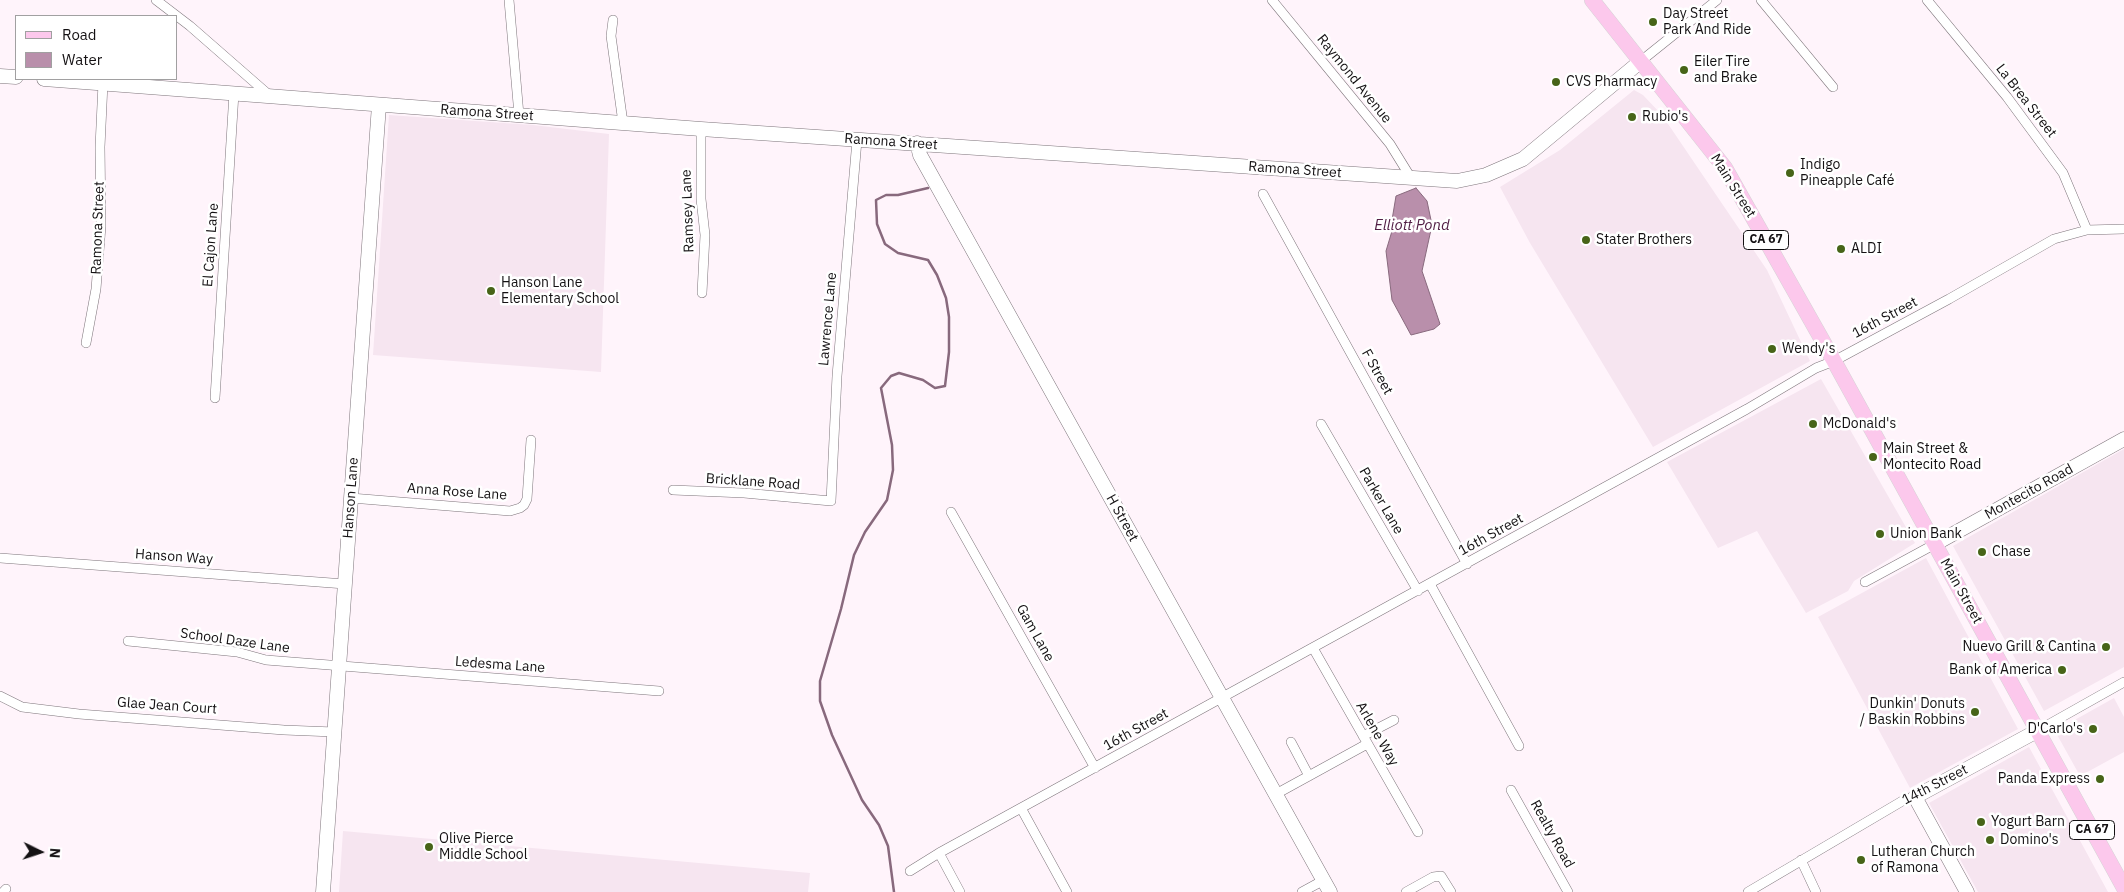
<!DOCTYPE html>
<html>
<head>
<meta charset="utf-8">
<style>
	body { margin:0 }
	#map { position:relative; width:2124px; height:892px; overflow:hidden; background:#fff4fb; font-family:"IBM Plex Sans",sans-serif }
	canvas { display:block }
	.legend { position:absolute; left:15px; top:15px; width:162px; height:65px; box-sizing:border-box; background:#fff; border:1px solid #a1a0a1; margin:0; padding:6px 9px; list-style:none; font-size:15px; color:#141113 }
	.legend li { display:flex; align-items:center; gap:10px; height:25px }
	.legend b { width:25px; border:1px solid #a1a0a1 }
	.north { position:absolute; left:15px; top:827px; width:50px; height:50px; -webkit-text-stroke:4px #fff; paint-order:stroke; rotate:94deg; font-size:14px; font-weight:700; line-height:20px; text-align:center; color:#141113 }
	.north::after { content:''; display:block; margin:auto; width:18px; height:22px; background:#141113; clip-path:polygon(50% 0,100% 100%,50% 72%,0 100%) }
</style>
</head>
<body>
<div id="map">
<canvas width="2124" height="892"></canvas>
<ul class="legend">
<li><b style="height:6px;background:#fcc8ec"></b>Road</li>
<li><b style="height:14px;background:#b98fab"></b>Water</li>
</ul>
<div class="north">N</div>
</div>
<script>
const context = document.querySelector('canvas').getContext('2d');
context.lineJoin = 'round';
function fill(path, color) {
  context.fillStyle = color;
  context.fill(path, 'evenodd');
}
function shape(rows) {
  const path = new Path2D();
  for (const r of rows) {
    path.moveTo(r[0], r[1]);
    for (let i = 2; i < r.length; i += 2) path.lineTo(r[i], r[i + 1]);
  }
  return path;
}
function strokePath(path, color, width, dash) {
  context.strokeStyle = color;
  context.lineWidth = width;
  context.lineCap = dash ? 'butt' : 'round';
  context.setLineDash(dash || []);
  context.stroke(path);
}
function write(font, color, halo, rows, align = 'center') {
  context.font = font + ' "IBM Plex Sans",sans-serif';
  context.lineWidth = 5;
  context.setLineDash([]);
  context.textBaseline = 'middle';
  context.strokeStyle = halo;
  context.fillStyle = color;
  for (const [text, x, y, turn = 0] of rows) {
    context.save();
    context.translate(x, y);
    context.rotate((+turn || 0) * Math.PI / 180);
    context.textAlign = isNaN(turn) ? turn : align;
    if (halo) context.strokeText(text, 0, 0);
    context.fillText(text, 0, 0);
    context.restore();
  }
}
const built = shape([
	[1634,90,1643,95,1662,115,1767,270,1810,361,1653,447,1530,243,1500,187,1560,150],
	[389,115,533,125,609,134,601,372,373,355],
	[1821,379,1915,543,1854,581,1848,591,1806,613,1757,531,1718,548,1667,462],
	[2124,449,2124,667,2044,711,1953,546],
	[1926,558,2018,729,1910,788,1818,617],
	[2114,698,2124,717,2124,752,2080,776,2055,731],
	[2029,747,2108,892,1978,892,1929,803],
	[343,831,810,873,808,892,339,892]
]);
const water = shape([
	[1416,188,1427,201,1432,225,1422,271,1440,324,1434,329,1411,335,1392,300,1386,251,1392,231,1392,220,1396,196,1416,188]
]);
const stream = shape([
	[894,892,888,846,879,825,862,800,832,735,820,701,820,681,841,609,854,555,865,532,887,500,893,470,892,445,881,388,891,376,899,373,923,380,935,388,945,386,949,352,949,317,946,298,937,275,928,260,898,253,885,244,877,224,876,200,886,195,898,195,928,188]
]);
const street = shape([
	[156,0,190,26,269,95],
	[509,0,519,115],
	[1272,0,1390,144,1411,178],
	[1761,0,1833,87],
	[1927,0,2007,97,2063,173,2087,230],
	[613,20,611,36,623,123],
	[1641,61,1717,0],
	[701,129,701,199,705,235,702,293],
	[1263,194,1467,564],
	[86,343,96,289,101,226,100,147,103,83],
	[215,398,234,93],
	[1321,424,1418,591],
	[673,490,744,493,831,501,837,376,857,140],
	[351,498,510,511,520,508,524,505,527,499,531,440],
	[951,512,1095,768],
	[0,558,345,584],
	[1865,582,1935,544],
	[1430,584,1519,746],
	[128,641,237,652,266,660,659,691],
	[1313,648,1418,832],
	[0,696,22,707,79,714,284,730,334,732],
	[2037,731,2124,682],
	[1363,736,1394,720],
	[1291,742,1309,776],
	[1511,790,1568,892],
	[1276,794,1367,744],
	[1021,808,1067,892],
	[939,853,960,892],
	[1801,860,1816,892],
	[910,871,939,853,1747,409,1816,368,1834,361,1949,299,2054,239,2087,230,2124,229],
	[3,892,6,889],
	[1302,892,1324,880],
	[1406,892,1433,877,1441,876,1451,892],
	[1748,892,1904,800,1915,797]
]);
const secondary = shape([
	[0,76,16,77],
	[44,79,701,129,1457,181,1486,175,1523,159,1641,61],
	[917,143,920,155,1330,892],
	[1935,544,2124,439],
	[323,892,379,105],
	[1967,892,1915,797,2037,731]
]);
const primary = shape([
	[1592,0,1725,168,1834,361,2124,888]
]);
const markers = [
	[1653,22,5,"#476418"],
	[1684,70,5,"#476418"],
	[1556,82,5,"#476418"],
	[1632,117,5,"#476418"],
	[1790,173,5,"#476418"],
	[1586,240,5,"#476418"],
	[1841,249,5,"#476418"],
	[491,291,5,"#476418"],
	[1772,349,5,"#476418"],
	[1813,424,5,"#476418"],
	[1873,457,5,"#476418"],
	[1880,534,5,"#476418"],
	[1982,552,5,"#476418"],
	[2106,647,5,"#476418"],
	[2062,670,5,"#476418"],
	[1975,712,5,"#476418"],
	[2093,729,5,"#476418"],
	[2100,779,5,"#476418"],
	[1981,822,5,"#476418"],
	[1990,840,5,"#476418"],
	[429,847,5,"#476418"],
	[1861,860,5,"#476418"]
];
const shields = [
	[1766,240,45],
	[2092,830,45]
];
const shieldNames = [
	["CA 67",1766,240],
	["CA 67",2092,830]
];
const poiNames = [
	["Day Street",1663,14],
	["Park And Ride",1663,30],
	["Eiler Tire",1694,62],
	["and Brake",1694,78],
	["CVS Pharmacy",1566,82],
	["Rubio's",1642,117],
	["Indigo",1800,165],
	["Pineapple Café",1800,181],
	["Stater Brothers",1596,240],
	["ALDI",1851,249],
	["Hanson Lane",501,283],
	["Elementary School",501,299],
	["Wendy's",1782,349],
	["McDonald's",1823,424],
	["Main Street &",1883,449],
	["Montecito Road",1883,465],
	["Union Bank",1890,534],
	["Chase",1992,552],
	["Nuevo Grill & Cantina",2096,647,"right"],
	["Bank of America",2052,670,"right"],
	["Dunkin' Donuts",1965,704,"right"],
	["/ Baskin Robbins",1965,720,"right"],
	["D'Carlo's",2083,729,"right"],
	["Panda Express",2090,779,"right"],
	["Yogurt Barn",1991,822],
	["Olive Pierce",439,839],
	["Middle School",439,855],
	["Domino's",2000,840],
	["Lutheran Church",1871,852],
	["of Ramona",1871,868]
];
const streetNames = [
	["Raymond Avenue",1354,79,51],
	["La Brea Street",2026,101,52],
	["Ramona Street",487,113,4],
	["Ramona Street",891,142,4],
	["Ramona Street",1295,170,4],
	["Main Street",1733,186,58],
	["Ramsey Lane",688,211,-92],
	["Ramona Street",98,228,-88],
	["El Cajon Lane",211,245,-86],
	["16th Street",1885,318,-28],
	["Lawrence Lane",828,319,-85],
	["F Street",1377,372,61],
	["Bricklane Road",753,482,4],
	["Anna Rose Lane",457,492,4],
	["Montecito Road",2029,492,-29],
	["Hanson Lane",351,498,-86],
	["Parker Lane",1381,501,60],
	["H Street",1122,518,61],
	["16th Street",1491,535,-29],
	["Hanson Way",174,557,4],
	["Main Street",1961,591,61],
	["Gam Lane",1035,633,61],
	["School Daze Lane",235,641,8],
	["Ledesma Lane",500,665,4],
	["Glae Jean Court",167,706,4],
	["16th Street",1136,730,-29],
	["Arlene Way",1377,734,60],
	["14th Street",1935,785,-27],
	["Realty Road",1552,834,61]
];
const waterNames = [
	["Elliott Pond",1412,226]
];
fill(built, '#f6e5f0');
fill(water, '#b98fab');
strokePath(water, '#88697d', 1);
strokePath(stream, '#88697d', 2.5);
strokePath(street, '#7e757b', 10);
strokePath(secondary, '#7e757b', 15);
strokePath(primary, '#d5d4d5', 16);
strokePath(street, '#fff', 9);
strokePath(secondary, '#fff', 14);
strokePath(primary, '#fcc8ec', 15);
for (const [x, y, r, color] of markers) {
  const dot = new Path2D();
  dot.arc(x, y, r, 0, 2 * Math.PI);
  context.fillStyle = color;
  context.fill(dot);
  strokePath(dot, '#fff', 2);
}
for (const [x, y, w] of shields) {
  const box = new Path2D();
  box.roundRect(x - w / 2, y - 9.5, w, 19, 4);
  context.fillStyle = '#fff';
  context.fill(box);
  strokePath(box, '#141113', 1);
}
write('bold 12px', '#141113', null, shieldNames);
write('14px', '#141113', '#fff', poiNames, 'left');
write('14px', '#141113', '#fff', streetNames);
write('italic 15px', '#511e44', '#fff', waterNames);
</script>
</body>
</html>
